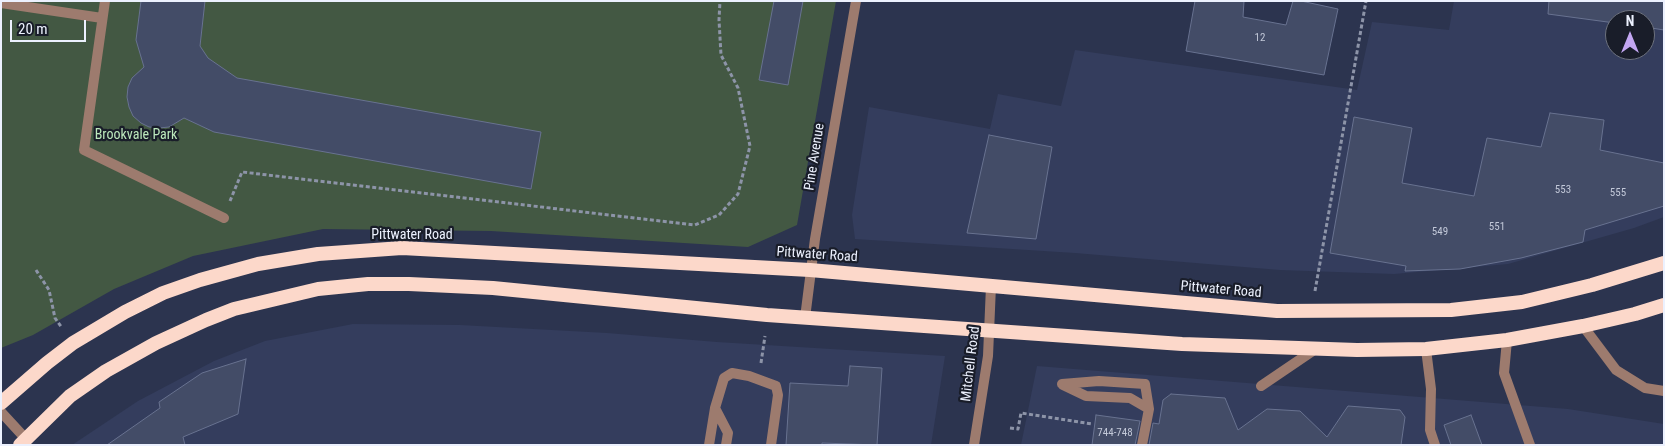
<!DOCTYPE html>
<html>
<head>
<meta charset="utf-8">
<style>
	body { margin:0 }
	#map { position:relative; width:1665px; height:446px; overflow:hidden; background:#2c344f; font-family:"Roboto Condensed",sans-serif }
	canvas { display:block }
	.frame { position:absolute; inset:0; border:2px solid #ecf1fe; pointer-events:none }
	.north { position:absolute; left:1605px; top:10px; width:50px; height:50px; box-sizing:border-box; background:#191d29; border:1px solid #6d727e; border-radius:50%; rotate:0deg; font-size:14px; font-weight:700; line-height:20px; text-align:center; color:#ecf1fe }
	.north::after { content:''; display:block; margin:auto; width:18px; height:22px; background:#c3a7f2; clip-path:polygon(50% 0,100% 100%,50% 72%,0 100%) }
	.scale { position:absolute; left:10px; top:20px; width:76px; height:22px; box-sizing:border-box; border:2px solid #ecf1fe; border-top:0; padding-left:6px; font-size:15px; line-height:18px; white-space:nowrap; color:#ecf1fe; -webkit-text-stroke:4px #191d29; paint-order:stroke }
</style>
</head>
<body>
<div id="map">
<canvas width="1665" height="446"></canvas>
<div class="frame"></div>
<div class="north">N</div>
<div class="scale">20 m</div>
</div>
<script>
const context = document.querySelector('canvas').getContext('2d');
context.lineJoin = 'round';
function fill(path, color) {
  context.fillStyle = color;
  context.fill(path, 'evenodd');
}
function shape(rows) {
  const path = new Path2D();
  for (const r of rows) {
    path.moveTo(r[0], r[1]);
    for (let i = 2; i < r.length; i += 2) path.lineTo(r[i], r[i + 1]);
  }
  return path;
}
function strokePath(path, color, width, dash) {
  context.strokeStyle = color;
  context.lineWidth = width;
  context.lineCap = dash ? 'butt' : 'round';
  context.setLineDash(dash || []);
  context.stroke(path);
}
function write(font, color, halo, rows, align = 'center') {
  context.font = font + ' "Roboto Condensed",sans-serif';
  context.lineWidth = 4.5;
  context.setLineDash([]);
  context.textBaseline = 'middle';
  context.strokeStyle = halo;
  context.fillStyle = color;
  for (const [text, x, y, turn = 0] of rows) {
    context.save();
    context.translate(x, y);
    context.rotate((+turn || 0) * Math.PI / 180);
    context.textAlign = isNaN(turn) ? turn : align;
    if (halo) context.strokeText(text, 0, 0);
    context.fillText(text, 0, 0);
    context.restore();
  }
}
const built = shape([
	[1454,1,1664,1,1664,217,1634,228,1508,264,1394,274,1280,270,1075,253,855,239,852,215,869,107,990,129,998,94,1061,106,1075,50,1357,90,1372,22,1449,30],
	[1615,20,1645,20,1645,50,1615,50],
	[353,324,460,325,607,333,717,342,945,356,931,445,72,445,138,401,214,361,265,341],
	[1037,366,1568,409,1664,424,1664,445,1021,445]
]);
const green = shape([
	[3,1,836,1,797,225,748,247,491,231,323,229,193,256,114,289,33,335,1,348,1,10]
]);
const building = shape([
	[141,1,205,1,200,46,208,58,237,78,541,132,531,189,214,132,184,118,169,127,159,128,149,127,141,123,133,116,129,107,127,97,128,87,132,78,144,67,136,40,141,1],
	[774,1,803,1,788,85,759,80,774,1],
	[1195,1,1244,1,1243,17,1286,25,1293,1,1301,1,1338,9,1324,75,1186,51,1195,1],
	[1549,1,1664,1,1664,30,1645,27,1645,20,1615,20,1615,23,1548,14,1549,1],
	[1550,113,1604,120,1600,150,1664,163,1664,206,1585,230,1583,242,1521,258,1460,269,1405,271,1406,266,1330,253,1354,117,1412,128,1402,183,1474,196,1487,138,1541,147,1550,113],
	[989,135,1052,147,1036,239,967,233,989,135],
	[246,359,238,414,183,437,185,445,107,445,160,408,159,402,202,373,246,359],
	[850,366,882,368,877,445,822,443,822,445,786,445,790,383,848,386,850,366],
	[1171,394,1225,398,1238,430,1267,409,1300,411,1327,437,1348,406,1400,410,1405,417,1401,445,1149,445,1153,423,1159,424,1163,400,1171,394],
	[1096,415,1140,421,1135,445,1092,445,1096,415],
	[1471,415,1482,445,1451,445,1444,425,1471,415]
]);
const path = shape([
	[230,201,242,172,695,225,719,215,738,194,750,146,738,88,721,55,719,20,720,1],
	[36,270,49,290,55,318,62,328],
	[1315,291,1366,1],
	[761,363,765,336],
	[1010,428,1018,429,1021,413,1092,424]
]);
const service = shape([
	[105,1,84,150,224,218],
	[1,3,102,18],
	[1507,340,1504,373,1530,445],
	[1426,349,1431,389,1430,430,1435,445],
	[1062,384,1099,381,1145,384,1149,409,1142,445],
	[1063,385,1086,396,1130,398,1149,409],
	[1261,386,1317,348],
	[715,408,728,433,726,445],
	[709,445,715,408,724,378,732,373,749,376,776,386,778,395,771,445]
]);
const minor = shape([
	[805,318,815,239,856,1],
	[1583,326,1616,370,1645,388,1664,391],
	[1,412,25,438],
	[974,445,988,356,991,286]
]);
const trunk = shape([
	[1,403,47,363,73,343,125,312,163,293,200,280,258,264,318,254,402,248,810,270,1277,311,1451,310,1522,302,1592,285,1664,263],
	[20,445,70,396,106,371,156,343,206,320,234,309,318,289,368,284,409,284,493,288,767,315,1182,344,1357,350,1426,349,1507,340,1583,326,1635,314,1664,305]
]);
const numberNames = [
	["12",1260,38],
	["553",1563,190],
	["555",1618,193],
	["551",1497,227],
	["549",1440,232],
	["744-748",1115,433]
];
const parkNames = [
	["Brookvale Park",136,135]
];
const streetNames = [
	["Pine Avenue",815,157,-81],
	["Pittwater Road",412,235],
	["Pittwater Road",817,255,4],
	["Pittwater Road",1221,290,5],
	["Mitchell Road",971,364,-83]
];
fill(built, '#343d5d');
fill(green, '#435843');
fill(building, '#434c67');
strokePath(building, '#687290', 1);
strokePath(path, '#8d94a8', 3, [4, 2.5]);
strokePath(service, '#9d7b6e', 10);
strokePath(minor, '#9d7b6e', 10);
strokePath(trunk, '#fcd8ca', 14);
write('11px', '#c2c8d8', null, numberNames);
write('14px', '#bce8bc', '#191d29', parkNames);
write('14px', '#ecf1fe', '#191d29', streetNames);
</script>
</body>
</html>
